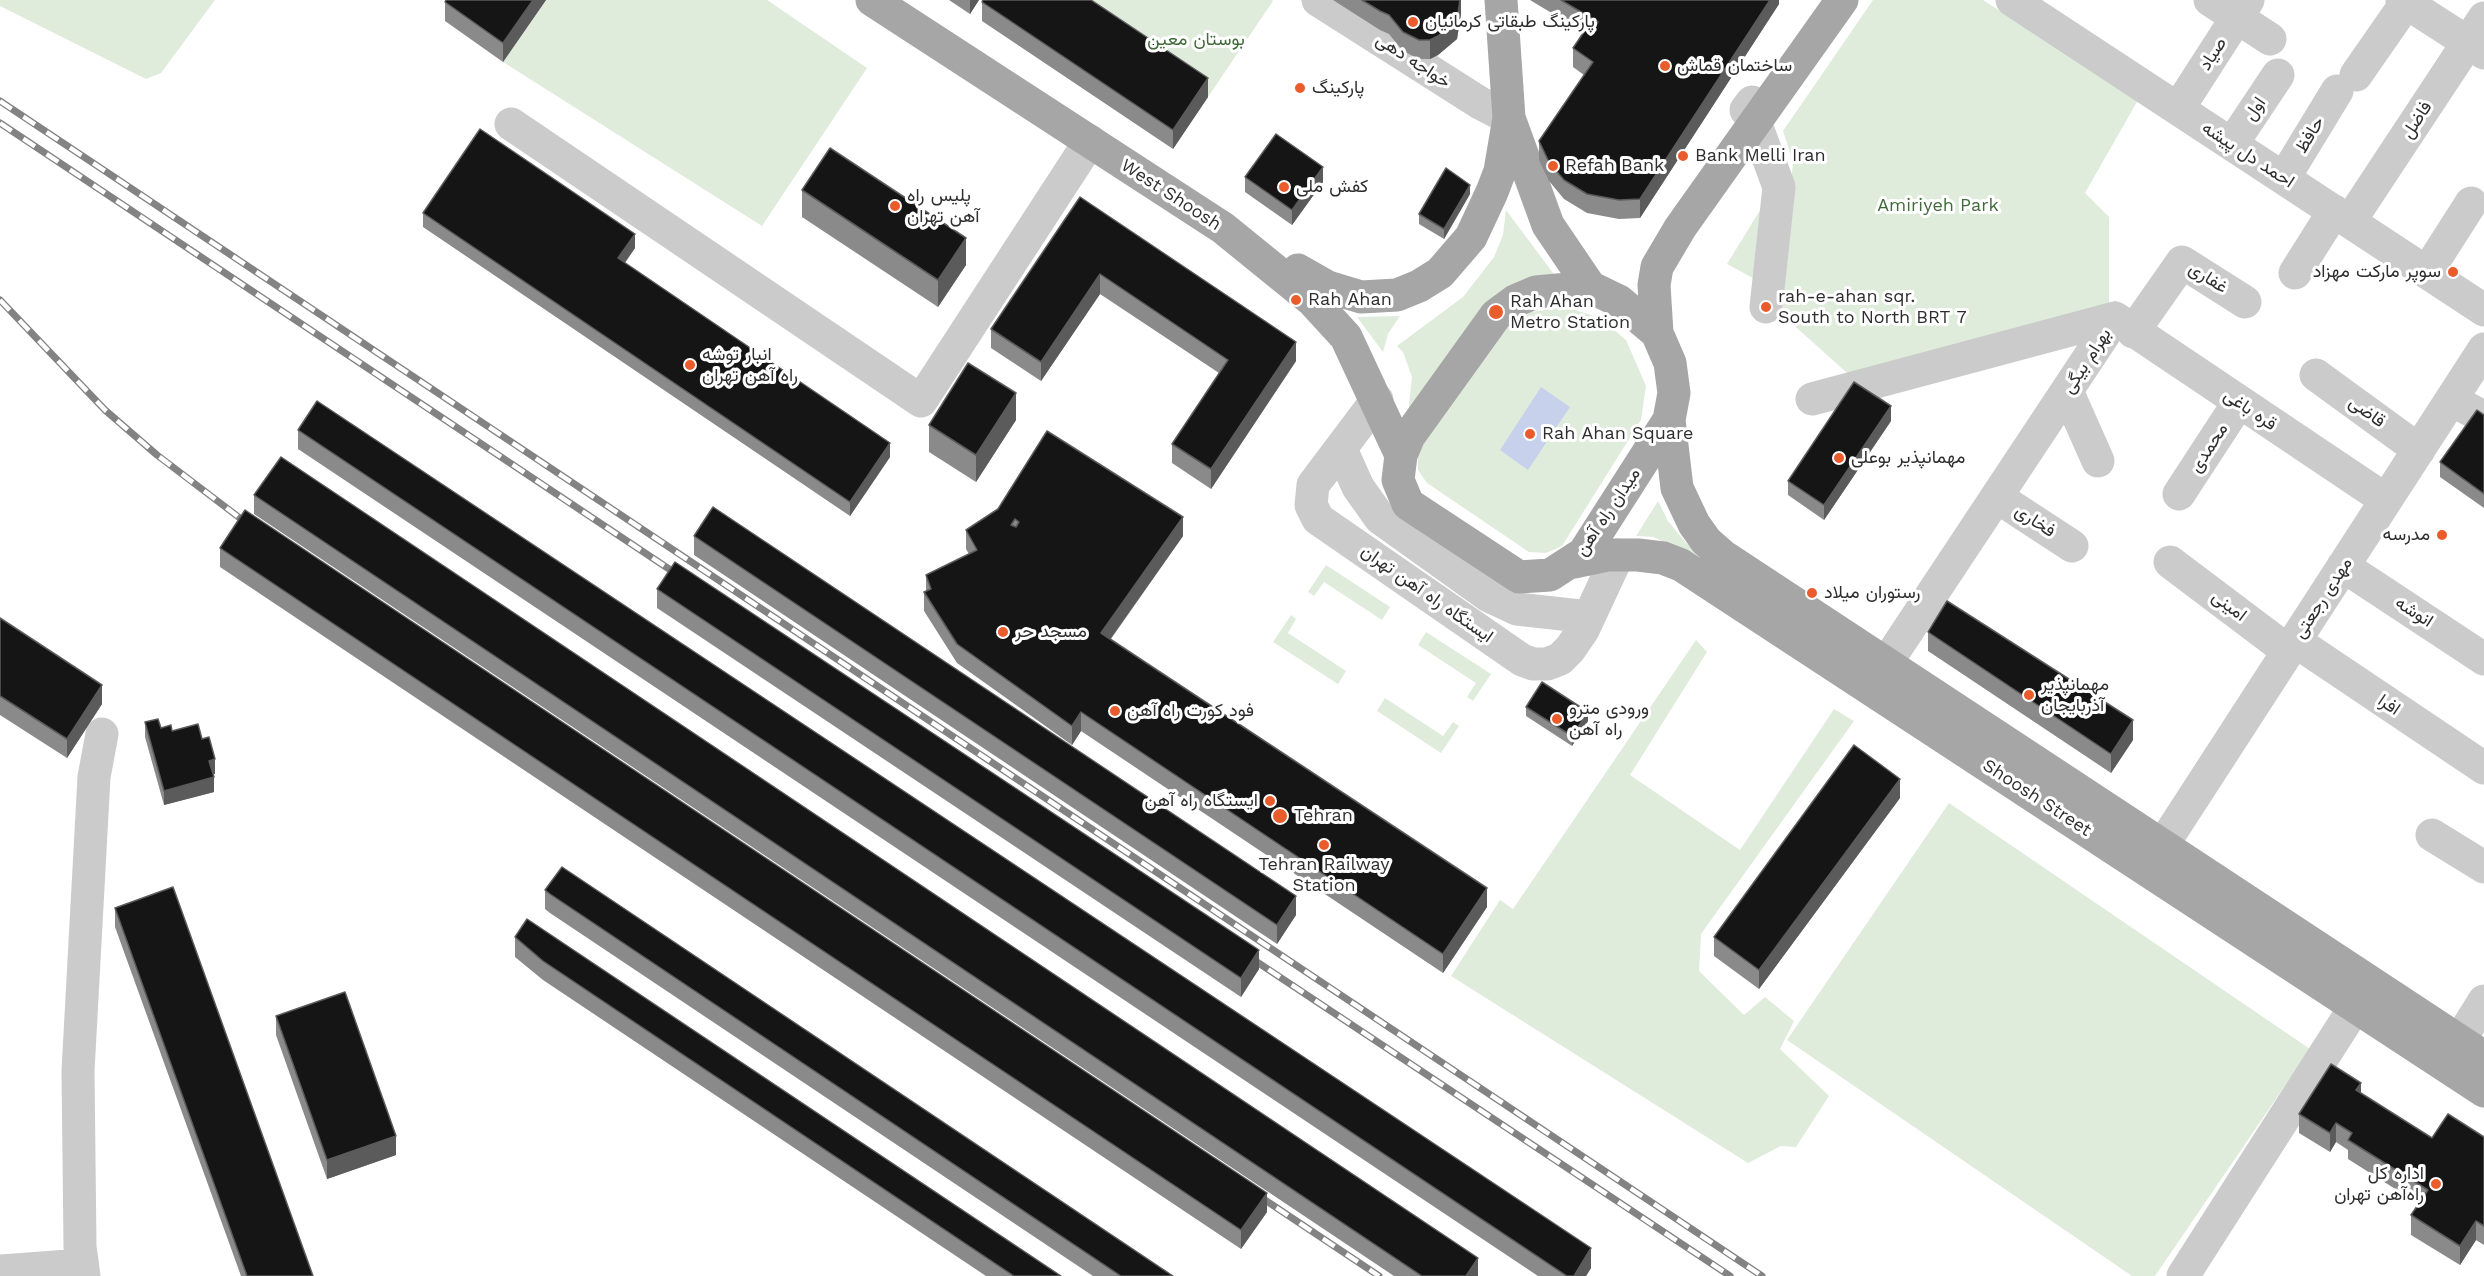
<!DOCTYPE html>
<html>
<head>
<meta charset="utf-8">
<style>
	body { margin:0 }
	canvas { display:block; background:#fff }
</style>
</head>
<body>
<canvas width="2484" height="1276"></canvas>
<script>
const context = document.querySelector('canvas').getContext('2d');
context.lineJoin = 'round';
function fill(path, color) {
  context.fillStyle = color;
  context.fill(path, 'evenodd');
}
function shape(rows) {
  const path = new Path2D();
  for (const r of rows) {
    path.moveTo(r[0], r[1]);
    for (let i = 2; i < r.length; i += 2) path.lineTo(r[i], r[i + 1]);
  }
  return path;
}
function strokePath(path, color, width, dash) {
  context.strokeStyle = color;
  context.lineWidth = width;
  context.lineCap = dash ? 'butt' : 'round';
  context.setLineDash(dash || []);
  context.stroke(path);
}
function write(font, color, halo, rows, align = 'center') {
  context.font = font + ' "Work Sans",Vazirmatn,sans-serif';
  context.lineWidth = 6;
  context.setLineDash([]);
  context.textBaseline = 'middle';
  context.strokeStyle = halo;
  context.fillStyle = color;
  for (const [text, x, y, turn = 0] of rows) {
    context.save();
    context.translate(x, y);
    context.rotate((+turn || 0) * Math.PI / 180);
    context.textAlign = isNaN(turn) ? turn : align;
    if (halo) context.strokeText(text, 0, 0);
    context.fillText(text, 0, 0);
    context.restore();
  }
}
const green = shape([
	[0,0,215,0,161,73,146,79,0,6],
	[546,0,767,0,867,68,762,226,503,62],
	[1084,0,1272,0,1273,1,1208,97,1077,9],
	[1873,0,1983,0,2138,100,2085,193,2109,217,2109,316,1856,381,1788,320,1780,299,1793,162,1783,131],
	[1770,194,1764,284,1727,264],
	[1506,210,1556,277,1408,414,1412,377,1403,352,1397,346,1463,297,1494,257,1503,235],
	[1566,307,1600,318,1626,340,1646,386,1641,420,1562,546,1546,553,1529,552,1427,483,1418,470,1418,449,1494,334,1531,312],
	[1400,316,1388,334,1383,352,1357,317],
	[1658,501,1668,521,1686,543,1725,574,1654,537,1636,536],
	[1326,565,1390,607,1382,620,1324,582,1314,596,1308,592],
	[1291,615,1296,619,1288,633,1346,671,1338,684,1273,642],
	[1426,632,1491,674,1473,701,1467,697,1476,683,1418,645],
	[1696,640,1707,652,1630,775,1740,850,1834,709,1854,721,1701,934,1699,971,1744,1015,1765,997,1794,1021,1780,1049,1829,1096,1796,1147,1781,1146,1748,1163,1451,976,1500,900,1513,909],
	[1385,698,1443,736,1453,722,1459,726,1441,753,1377,711],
	[1949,803,2310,1049,2155,1276,2132,1276,1787,1040]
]);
const water = shape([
	[1541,387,1570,407,1528,470,1500,450]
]);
const minor = shape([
	[1318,0,1480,103,1509,118],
	[2012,0,2484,310],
	[2210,0,2270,39],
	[2402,0,2484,53],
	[2356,75,2406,3],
	[1752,102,1746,110,1755,122,1779,187,1766,307],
	[2178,109,2248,0],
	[511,124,921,401,1090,141],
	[2232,144,2278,75],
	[2284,178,2337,91],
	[2350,221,2484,18],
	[2427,272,2471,203],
	[2295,273,2334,211],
	[2115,318,2386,500],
	[2133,332,2182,262,2245,302],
	[2316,375,2419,450],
	[2067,391,2098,461],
	[1812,399,2115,318],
	[1377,400,1313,485,1311,505,1318,519,1522,660,1533,664,1547,664,1560,659,1570,649,1583,630,1618,555],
	[2451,400,2484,417],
	[1345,458,1358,487,1380,518,1489,596,1517,609,1589,617],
	[2179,494,2239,402],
	[1997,497,2072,546],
	[2170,562,2288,651],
	[2343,566,2484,659],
	[2295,641,2484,768],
	[1885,665,2115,318],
	[2432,835,2484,867],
	[2162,846,2484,349],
	[2459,1041,2484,1001],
	[0,1271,82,1265],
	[84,1276,80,1247,78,1071,94,777,102,734],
	[2183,1276,2355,1007]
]);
const major = shape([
	[872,0,1223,228,1313,301,1346,337,1401,455],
	[1501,0,1509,118,1548,225,1590,287],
	[1298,270,1328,287,1361,297,1397,295,1419,286,1440,273,1471,237,1492,192,1500,171,1509,118],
	[1590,287,1619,301,1657,333,1670,363,1674,393,1669,420,1584,553,1550,575,1519,577,1408,504,1398,480,1401,455,1409,436,1496,315,1515,301,1536,292,1590,287],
	[1657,333,1654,285,1657,267,1680,228,1842,0],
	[1669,420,1677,488,1694,524,1706,541,1723,556,2484,1057],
	[1574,562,1607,555,1638,555,1663,558,1681,565,2484,1091]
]);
const rail = shape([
	[0,101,1762,1276],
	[0,123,684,579],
	[0,300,105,410,157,455,253,528],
	[1245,954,1730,1276],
	[1253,1192,1379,1276]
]);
const wall = shape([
	[446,0,546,0,503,62,445,21,445,2],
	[949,0,979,0,970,14],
	[1333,0,1461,0,1461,14,1457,39,1438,55,1430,59,1419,59,1403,51,1389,34,1380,30],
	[1530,0,1779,0,1779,4,1640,218,1619,219,1587,213,1564,199,1549,181,1539,160,1539,141,1584,75,1573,67,1573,48,1583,32],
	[982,2,1208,97,1173,149,982,21],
	[1245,177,1323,182,1292,225,1245,192],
	[802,190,966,265,938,307,802,217],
	[1470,194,1444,239,1419,224,1419,214],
	[1080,197,1296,361,1211,489,1172,463,1172,444,1219,373,1100,294,1041,381,991,348,991,329],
	[423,213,635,248,625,263,890,457,850,516,423,227],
	[2484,415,2484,508,2440,477,2440,462],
	[1016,420,976,482,929,452,929,425],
	[1891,421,1824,520,1788,495,1788,481],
	[298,430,1591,1268,1586,1276,1538,1276,298,449],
	[254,495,1478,1276,1394,1276,254,514],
	[998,509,1183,536,1111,639,1487,907,1443,973,1081,731,1072,745,957,663,924,611,924,592,926,592,926,575,969,554,966,549,966,530],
	[694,536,1296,915,1277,944,694,555],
	[220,548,1267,1212,1241,1249,220,567],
	[657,589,1259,969,1241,997,657,608],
	[0,618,102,704,67,758,0,715],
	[1928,632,2133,740,2111,773,1928,651],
	[1526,707,1588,721,1572,746,1526,716],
	[145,722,172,731,202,739,215,774,213,774,214,792,164,805,145,737],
	[1900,798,1759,989,1714,956,1714,937],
	[545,890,1173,1276,1093,1276,550,913,545,909],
	[115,908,313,1276,241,1276,115,927],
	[515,937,1061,1276,986,1276,543,980,515,957],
	[276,1016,396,1155,327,1179,276,1035],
	[2361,1093,2432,1138,2484,1137,2484,1245,2476,1240,2460,1265,2411,1235,2411,1215,2419,1204,2348,1159,2348,1150,2336,1142,2330,1152,2299,1133,2299,1114]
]);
const shadedWall = shape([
	[533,0,546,0,503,62,503,43],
	[970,0,979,0,970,14],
	[1460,0,1461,0,1461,14,1457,39,1438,55,1430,59,1430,40],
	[1770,0,1779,0,1779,4,1640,218,1640,199],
	[1208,78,1208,97,1173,149,1173,130],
	[1323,167,1323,182,1292,225,1292,210],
	[1470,185,1470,194,1444,239,1444,229],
	[635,234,635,248,618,272,618,258],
	[966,238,966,265,938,307,938,280],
	[1100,274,1100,294,1041,381,1041,362],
	[1296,342,1296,361,1211,489,1211,469],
	[1016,393,1016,420,976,482,976,455],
	[1891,406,1891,421,1824,520,1824,505],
	[890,443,890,457,850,516,850,502],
	[1183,517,1183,536,1101,652,1101,633],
	[102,685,102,704,67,758,67,739],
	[1081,712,1081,731,1072,745,1072,726],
	[1588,712,1588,721,1572,746,1572,736],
	[2133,720,2133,740,2111,773,2111,754],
	[215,759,215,774,209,775,209,761],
	[214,777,214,792,164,805,164,791],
	[1900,779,1900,798,1759,989,1759,970],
	[1487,888,1487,907,1443,973,1443,954],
	[1296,896,1296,915,1277,944,1277,925],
	[1259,950,1259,969,1241,997,1241,978],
	[2361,1083,2361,1103,2356,1090],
	[2336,1123,2336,1142,2330,1152,2330,1133],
	[396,1136,396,1155,327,1179,327,1160],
	[1267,1193,1267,1212,1241,1249,1241,1230],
	[2476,1221,2476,1240,2460,1265,2460,1246],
	[1591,1248,1591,1268,1586,1276,1574,1276],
	[1478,1258,1478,1276,1466,1276]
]);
const building = shape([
	[446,0,533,0,503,43,445,2,446,0],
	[983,0,1091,0,1208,78,1173,130,982,2,983,0],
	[1362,0,1460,0,1457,20,1438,36,1430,40,1419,40,1403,32,1389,15,1380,11,1362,0],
	[1561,0,1770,0,1640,199,1619,200,1587,194,1564,180,1549,162,1539,141,1593,62,1573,48,1586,29,1591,35,1598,22,1561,0],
	[480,129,635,234,618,258,890,443,850,502,423,213,480,129],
	[1276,134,1323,167,1292,210,1245,177,1276,134],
	[830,148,966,238,938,280,802,190,830,148],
	[1446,168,1470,185,1444,229,1419,214,1446,168],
	[1080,197,1296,342,1211,469,1172,444,1228,360,1100,274,1041,362,991,329,1080,197],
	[968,363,1016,393,976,455,929,425,968,363],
	[1854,382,1891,406,1824,505,1788,481,1854,382],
	[317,401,1591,1248,1574,1276,1567,1276,298,430,317,401],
	[2477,410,2484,415,2484,494,2440,462,2477,410],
	[1047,431,1183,517,1101,633,1487,888,1443,954,1081,712,1072,726,957,644,924,592,931,589,926,575,977,550,966,530,998,509,1047,431],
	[1015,519,1019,522,1016,527,1011,525,1015,519],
	[281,457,1478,1258,1466,1276,1422,1276,254,495,281,457],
	[713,507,1296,896,1277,925,694,536,713,507],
	[245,510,1267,1193,1241,1230,220,548,245,510],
	[675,562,1259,950,1241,978,657,589,675,562],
	[1947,601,2133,720,2111,754,1928,632,1947,601],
	[0,618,102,685,67,739,0,696,0,618],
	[1542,682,1588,712,1572,736,1526,707,1542,682],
	[158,719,161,728,171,725,172,731,198,724,202,739,209,737,215,759,209,761,214,777,164,791,145,722,158,719],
	[1854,745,1900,779,1759,970,1714,937,1854,745],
	[562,867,1173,1276,1121,1276,550,894,545,890,562,867],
	[173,887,313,1276,247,1276,115,908,173,887],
	[527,919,1061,1276,1014,1276,543,961,515,937,527,919],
	[345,992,396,1136,327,1160,276,1016,345,992],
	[2331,1064,2361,1083,2356,1090,2432,1138,2448,1114,2484,1137,2484,1226,2476,1221,2460,1246,2411,1215,2428,1190,2348,1140,2352,1133,2336,1123,2330,1133,2299,1114,2331,1064]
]);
const markers = [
	[1413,22,6,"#ea5c2b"],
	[1665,66,6,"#ea5c2b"],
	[1300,88,6,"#ea5c2b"],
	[1683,156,6,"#ea5c2b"],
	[1553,166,6,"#ea5c2b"],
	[1284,187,6,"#ea5c2b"],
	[895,206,6,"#ea5c2b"],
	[2453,272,6,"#ea5c2b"],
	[1296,300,6,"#ea5c2b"],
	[1766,307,6,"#ea5c2b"],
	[1496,312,8,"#ea5c2b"],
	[690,365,6,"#ea5c2b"],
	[1530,434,6,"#ea5c2b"],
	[1839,458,6,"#ea5c2b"],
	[2442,535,6,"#ea5c2b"],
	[1812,593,6,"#ea5c2b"],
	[1003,632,6,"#ea5c2b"],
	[2029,695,6,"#ea5c2b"],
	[1115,711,6,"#ea5c2b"],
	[1557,719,6,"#ea5c2b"],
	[1270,801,6,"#ea5c2b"],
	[1280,816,8,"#ea5c2b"],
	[1324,845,6,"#ea5c2b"],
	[2436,1184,6,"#ea5c2b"]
];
const poiNames = [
	["پارکینگ طبقاتی کرمانیان",1425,22],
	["ساختمان قماش",1677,66],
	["پارکینگ",1312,88],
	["Bank Melli Iran",1695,156],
	["Refah Bank",1565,166],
	["کفش ملی",1296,187],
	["پلیس راه",907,196],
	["آهن تهران",907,217],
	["سوپر مارکت مهزاد",2441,272,"right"],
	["rah-e-ahan sqr.",1778,297],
	["South to North BRT 7",1778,318],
	["Rah Ahan",1308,300],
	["Rah Ahan",1510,302],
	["Metro Station",1510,323],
	["انبار توشه",702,355],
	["راه آهن تهران",702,376],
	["Rah Ahan Square",1542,434],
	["مهمانپذیر بوعلی",1851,458],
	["مدرسه",2430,535,"right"],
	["رستوران میلاد",1824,593],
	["مسجد حر",1015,632],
	["مهمانپذیر",2041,685],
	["آذربایجان",2041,706],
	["ورودی مترو",1569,709],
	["راه آهن",1569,730],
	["فود کورت راه آهن",1127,711],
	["ایستگاه راه آهن",1258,801,"right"],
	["Tehran",1294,816],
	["Tehran Railway",1324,865,"center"],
	["Station",1324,886,"center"],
	["اداره کل",2424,1174,"right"],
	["راه‌آهن تهران",2424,1195,"right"]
];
const parkNames = [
	["بوستان معین",1196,40],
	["Amiriyeh Park",1938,206]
];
const streetNames = [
	["صیاد",2213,54,-57],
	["خواجه دهی",1413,61,33],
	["اول",2255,109,-56],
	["فاضل",2417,120,-57],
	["حافظ",2310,135,-59],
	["احمد دل پیشه",2248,155,33],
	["West Shoosh",1171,195,33],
	["غفاری",2208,278,32],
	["بهرام بیگی",2087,361,-57],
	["قره باغی",2250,410,34],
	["قاضی",2367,412,36],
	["محمدی",2209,448,-57],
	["میدان راه آهن",1608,512,-56],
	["فخاری",2035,521,33],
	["ایستگاه راه آهن تهران",1427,594,35],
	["مهدی رجعتی",2323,598,-57],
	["امینی",2229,606,37],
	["انوشه",2414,612,33],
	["افرا",2389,705,34],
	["Shoosh Street",2037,798,33]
];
fill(green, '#dfecdb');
fill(water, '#c7d1ec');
strokePath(minor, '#cbcbcb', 33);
strokePath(major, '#a6a6a6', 33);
strokePath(rail, '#838383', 7);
strokePath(rail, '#fff', 4.5, [14]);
fill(wall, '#8a8a8a');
fill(shadedWall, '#5b5b5b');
fill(building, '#151515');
strokePath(building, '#5b5b5b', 1.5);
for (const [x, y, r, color] of markers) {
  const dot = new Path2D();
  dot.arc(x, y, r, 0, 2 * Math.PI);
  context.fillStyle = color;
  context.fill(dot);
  strokePath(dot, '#fff', 2);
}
write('18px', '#2e2e2e', '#fff', poiNames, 'left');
write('18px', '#416b3a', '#fff', parkNames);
write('18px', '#2e2e2e', '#fff', streetNames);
</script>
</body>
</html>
